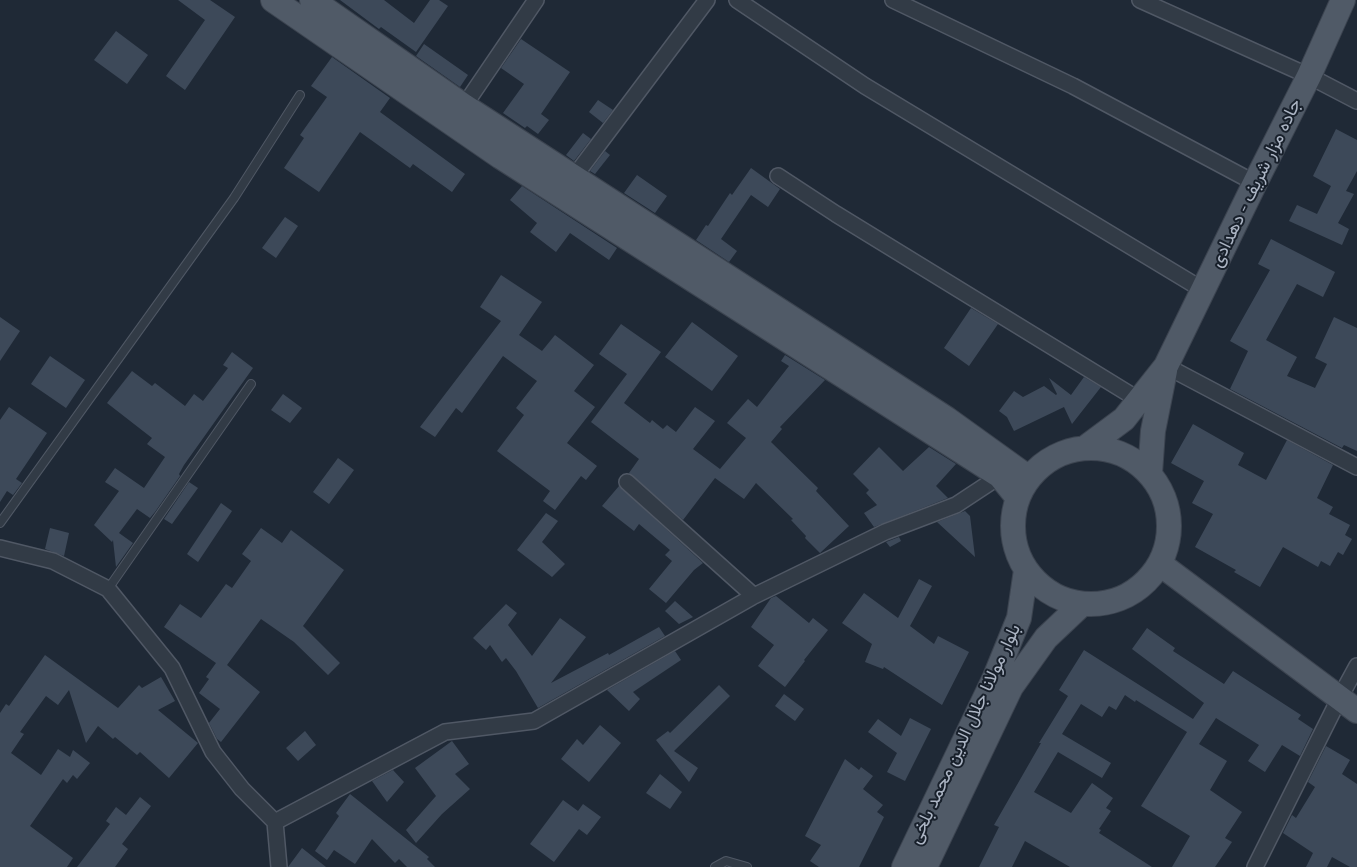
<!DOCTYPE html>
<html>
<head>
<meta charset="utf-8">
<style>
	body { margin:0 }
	canvas { display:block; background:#1f2936 }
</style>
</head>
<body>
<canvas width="1357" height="867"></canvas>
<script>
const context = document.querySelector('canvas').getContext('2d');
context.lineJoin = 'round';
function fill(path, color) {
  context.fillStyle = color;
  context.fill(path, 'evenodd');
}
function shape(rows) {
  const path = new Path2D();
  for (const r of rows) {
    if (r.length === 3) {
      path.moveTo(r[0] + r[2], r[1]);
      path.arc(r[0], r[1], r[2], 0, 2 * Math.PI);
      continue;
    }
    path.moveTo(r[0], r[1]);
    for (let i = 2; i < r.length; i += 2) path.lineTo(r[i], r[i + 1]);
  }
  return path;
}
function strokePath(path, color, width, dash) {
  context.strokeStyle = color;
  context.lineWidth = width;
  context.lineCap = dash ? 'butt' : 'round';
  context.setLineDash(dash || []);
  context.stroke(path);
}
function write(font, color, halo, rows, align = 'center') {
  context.font = font + ' Montserrat,Vazirmatn,sans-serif';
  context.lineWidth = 4;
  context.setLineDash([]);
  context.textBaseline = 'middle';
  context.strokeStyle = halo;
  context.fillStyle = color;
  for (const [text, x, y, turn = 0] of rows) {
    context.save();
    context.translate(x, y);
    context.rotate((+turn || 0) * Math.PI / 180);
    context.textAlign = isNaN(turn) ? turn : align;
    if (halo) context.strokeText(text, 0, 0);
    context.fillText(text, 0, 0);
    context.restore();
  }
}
const building = shape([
	[178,0,210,0,235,17,185,90,166,76,205,20],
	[340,0,384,0,414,23,430,0,439,0,448,6,416,52,381,27,379,29],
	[116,31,148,55,127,84,94,60],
	[521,39,570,72,541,114,549,120,538,134,527,126,525,128,503,113,524,84,501,68],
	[424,44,468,75,460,87,416,56],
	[332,57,390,98,380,112,465,174,452,192,413,164,410,168,360,132,319,192,284,168,304,138,300,135,327,97,311,86],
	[598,100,613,110,603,123,589,112],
	[1336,129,1357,140,1357,171,1346,191,1354,194,1338,223,1349,229,1342,245,1289,221,1297,205,1317,214,1331,186,1313,176],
	[583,133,591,139,574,161,566,155],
	[605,151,610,155,595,174,590,171],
	[751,168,780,189,768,207,751,195,721,239,737,251,729,262,696,240,706,225,708,226,730,193,732,195],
	[637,175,667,196,655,213,624,193],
	[522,186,617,248,609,260,570,233,556,252,530,232,537,223,510,200],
	[285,217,298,226,276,258,262,248],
	[1271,239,1335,272,1323,297,1297,284,1266,340,1297,357,1287,376,1315,388,1327,364,1315,358,1334,317,1357,328,1357,451,1344,445,1342,448,1230,389,1248,351,1230,341,1270,270,1258,264],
	[501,275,542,302,519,335,542,351,555,335,594,365,574,391,595,407,567,443,597,466,586,480,581,476,555,510,543,501,550,491,497,451,524,415,516,408,537,381,503,356,462,413,456,408,435,437,420,427,501,321,480,307],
	[971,308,998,324,969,366,944,348],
	[0,317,20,331,0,361],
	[692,322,738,356,712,391,665,357],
	[621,324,661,352,624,403,650,423,652,420,663,429,667,425,676,432,695,407,715,421,693,449,720,469,746,438,727,423,748,399,757,407,789,366,781,361,785,355,825,380,780,427,782,429,771,442,818,488,816,491,849,526,820,553,805,538,806,536,791,520,793,519,756,483,744,499,715,478,683,520,629,473,639,459,591,422,627,374,599,354],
	[232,352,253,368,184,465,179,474,180,476,155,512,150,518,137,509,119,533,133,543,116,567,113,540,112,542,94,525,119,491,105,482,115,468,144,488,165,457,147,444,152,438,107,403,132,371,152,386,155,383,185,406,194,394,203,401,228,368,223,365],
	[50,356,85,380,66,408,31,384],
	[1084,377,1101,387,1072,424,1064,407,1014,431,1007,417,999,411,1014,391,1023,397,1044,386,1056,395,1057,394,1049,378,1071,395],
	[283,394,302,408,290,423,271,410],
	[9,407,47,433,16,479,22,483,13,495,7,491,0,502,0,420],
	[1193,424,1244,453,1238,465,1266,480,1287,440,1333,465,1317,498,1333,507,1329,514,1350,525,1345,535,1352,539,1343,555,1338,552,1330,566,1321,561,1318,567,1283,547,1260,587,1234,572,1236,570,1195,547,1213,514,1192,503,1204,481,1171,463],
	[879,447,903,471,929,447,956,464,936,486,948,498,874,527,864,513,877,505,866,493,869,490,853,474],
	[338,458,354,470,329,504,313,492],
	[189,482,198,488,172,524,164,519],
	[619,486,703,563,694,570,666,603,649,589,672,561,665,555,670,550,639,524,634,531,602,506],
	[221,503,232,511,198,562,187,554],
	[965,511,970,516,975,557,937,522],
	[546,513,558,521,542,542,565,564,552,577,517,550],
	[50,528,69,533,64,556,45,549],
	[261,528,282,543,291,530,344,570,303,626,340,663,328,675,294,642,261,619,227,665,260,692,221,742,217,739,209,723,220,709,199,693,209,679,206,677,216,663,164,627,180,604,201,618,226,584,232,588,251,561,242,554],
	[899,537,901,541,890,547,886,542],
	[919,579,932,586,910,626,934,644,938,636,969,652,942,705,884,667,883,669,865,662,872,644,842,623,864,593,898,618],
	[776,596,809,623,813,618,828,630,804,660,805,661,785,687,758,666,774,645,751,627,771,598],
	[675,601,693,617,679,624,665,611],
	[506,604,517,613,508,625,532,656,560,618,586,637,551,683,608,653,609,655,659,627,665,636,538,708,516,671,506,658,502,662,490,645,486,650,473,638],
	[1147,628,1175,648,1173,651,1224,684,1233,671,1301,715,1298,719,1313,729,1300,756,1282,745,1265,772,1248,761,1259,745,1216,718,1199,744,1227,761,1210,790,1242,812,1225,838,1232,842,1215,867,1172,867,1190,836,1141,806,1187,732,1136,700,1135,702,1125,695,1116,710,1109,706,1102,717,1081,704,1062,734,1111,763,1102,778,1058,752,1034,792,1071,813,1092,783,1113,798,1106,808,1111,811,1099,829,1101,830,1099,833,1152,867,1070,867,1025,841,1012,867,979,867,999,827,994,825,1041,743,1039,743,1068,696,1059,690,1084,650,1193,719,1204,703,1132,649],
	[675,651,681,660,633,692,640,699,629,711,607,690],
	[45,655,118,708,139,685,142,688,161,677,175,701,158,710,198,743,169,778,140,752,137,755,115,737,113,739,98,726,86,743,69,690,58,705,46,696,20,732,24,734,11,753,41,775,58,749,70,757,73,750,90,763,77,779,73,775,67,783,63,779,30,826,73,858,67,867,0,867,0,713,6,704,9,706],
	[719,685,730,696,674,751,698,768,689,782,656,740,668,731,670,733],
	[784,694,804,709,795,721,775,706],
	[910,718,931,729,905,781,887,772,897,753,868,732,878,719,901,736],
	[600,725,621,743,589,782,561,759,577,739,583,745],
	[305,731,316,745,298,761,286,748],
	[452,741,469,764,455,774,470,789,442,814,416,843,406,830,436,796,415,768],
	[1326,746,1350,760,1342,774,1357,784,1357,867,1350,867,1332,857,1327,867,1306,867,1313,853,1283,833,1292,815,1296,818,1315,787,1308,782],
	[845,759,859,770,861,767,873,776,863,789,883,805,877,812,884,817,859,867,819,867,810,861,821,845,805,836],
	[393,770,404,782,387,802,372,781],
	[660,774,682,792,670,809,646,793],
	[350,794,429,857,427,859,435,867,407,867,399,859,395,863,372,839,355,864,334,850,327,860,315,851,339,816,336,813],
	[140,797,151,806,122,844,128,849,115,867,77,867,110,824,106,821,116,807,126,815],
	[563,800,578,811,583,804,601,817,587,835,579,829,554,862,530,844],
	[302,848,326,867,288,867]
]);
const lane = shape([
	[0,523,234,198,300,95],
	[108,589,251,384],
	[715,867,726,861,747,867]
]);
const street = shape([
	[737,0,865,86,1203,290],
	[893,0,1073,86,1255,183],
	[1140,0,1309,76,1357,101],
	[464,106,536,0],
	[778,176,836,214,1139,400],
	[574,177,707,0],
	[1166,366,1357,467],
	[627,482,754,596],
	[0,548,53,561,108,589,172,668,213,752,242,789,275,822,445,732,534,721,754,596,885,532,956,505,1000,476],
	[275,822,279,867],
	[1255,867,1339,699,1357,666]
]);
const primary = shape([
	[273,0,501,157,1000,476,1018,498],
	[312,0,464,106,947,419,1029,478],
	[1091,526,78],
	[1085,448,1124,419,1166,366,1255,183,1309,76,1343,0],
	[1150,473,1153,431,1165,371],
	[1160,564,1357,711],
	[904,867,995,677,1019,618,1026,570],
	[925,867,1011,687,1046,638,1082,604]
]);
const streetNames = [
	["جاده مزار شریف - دهدادی",1256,183,-64],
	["بلوار مولانا جلال الدین محمد بلخی",965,734,-65]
];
fill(building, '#3d4959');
strokePath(lane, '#505865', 10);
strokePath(street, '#505865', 18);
strokePath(primary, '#3c4450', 26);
strokePath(lane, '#323b46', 8);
strokePath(street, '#323b46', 15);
strokePath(primary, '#505a67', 24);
write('18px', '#acb5c4', '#18202b', streetNames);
</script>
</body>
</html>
